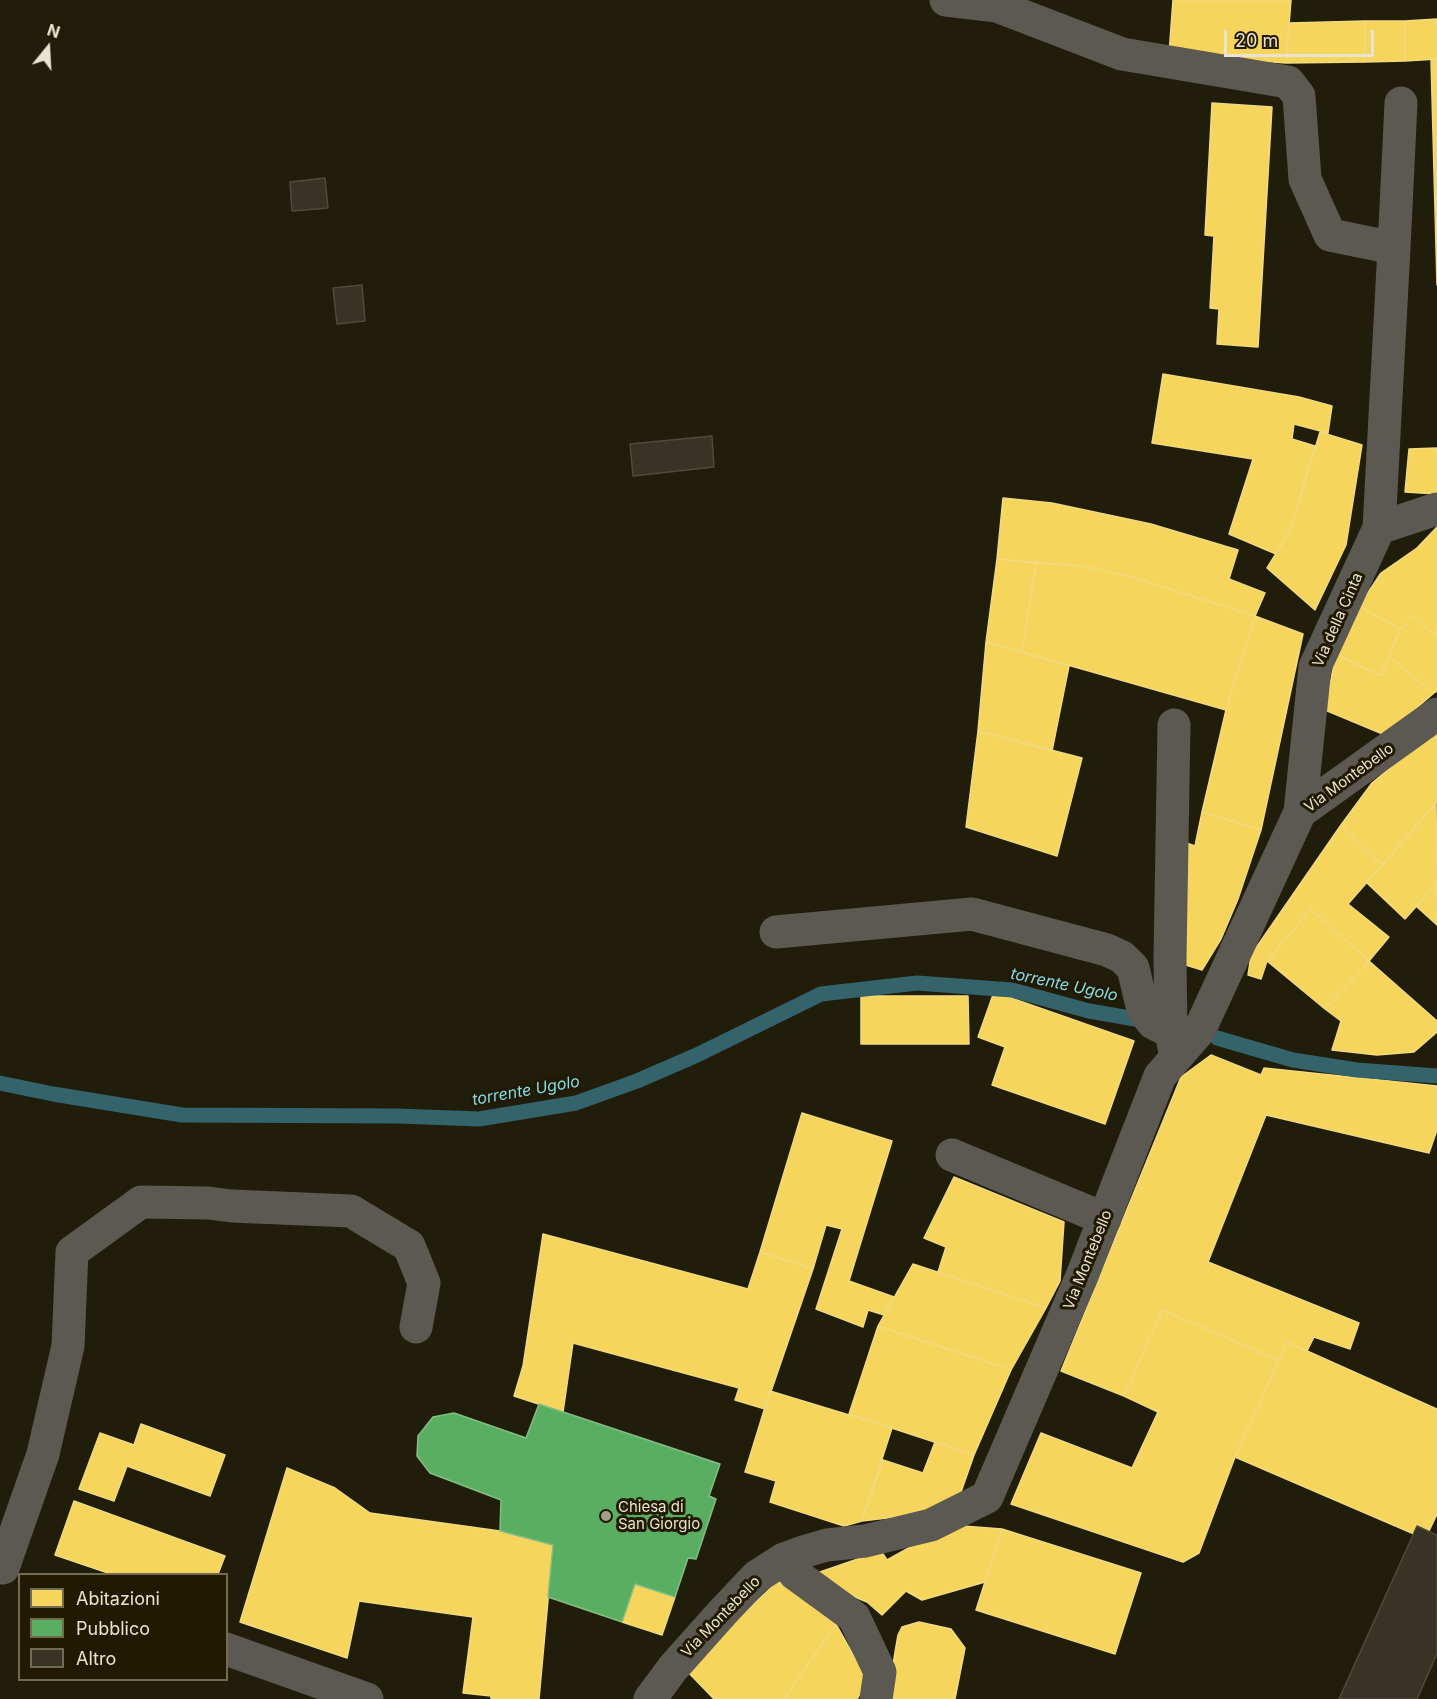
<!DOCTYPE html>
<html>
<head>
<meta charset="utf-8">
<style>
	body { margin:0 }
	#map { position:relative; width:1437px; height:1699px; overflow:hidden; background:#211d0b; font-family:Inter,sans-serif }
	canvas { display:block }
	.legend { position:absolute; left:18px; top:1573px; width:210px; height:108px; box-sizing:border-box; background:#211a00; border:2px solid #716b54; margin:0; padding:8px 10px; list-style:none; font-size:18px; color:#e8e4d1 }
	.legend li { display:flex; align-items:center; gap:12px; height:30px }
	.legend b { width:30px; border:2px solid #716b54 }
	.north { position:absolute; left:18px; top:18px; width:60px; height:60px; -webkit-text-stroke:4px #211a00; paint-order:stroke; rotate:18deg; font-size:16px; font-weight:700; line-height:24px; text-align:center; color:#e8e4d1 }
	.north::after { content:''; display:block; margin:auto; width:21px; height:27px; background:#e8e4d1; clip-path:polygon(50% 0,100% 100%,50% 72%,0 100%) }
	.scale { position:absolute; left:1224px; top:30px; width:150px; height:27px; box-sizing:border-box; border:3px solid #e8e4d1; border-top:0; padding-left:8px; font-size:18px; line-height:21px; white-space:nowrap; color:#e8e4d1; -webkit-text-stroke:4px #211a00; paint-order:stroke }
</style>
</head>
<body>
<div id="map">
<canvas width="1437" height="1699"></canvas>
<ul class="legend">
<li><b style="height:16px;background:#f6d55c"></b>Abitazioni</li>
<li><b style="height:16px;background:#5aae61"></b>Pubblico</li>
<li><b style="height:16px;background:#383425"></b>Altro</li>
</ul>
<div class="north">N</div>
<div class="scale">20 m</div>
</div>
<script>
const context = document.querySelector('canvas').getContext('2d');
context.lineJoin = 'round';
function fill(path, color) {
  context.fillStyle = color;
  context.fill(path, 'evenodd');
}
function shape(rows) {
  const path = new Path2D();
  for (const r of rows) {
    path.moveTo(r[0], r[1]);
    for (let i = 2; i < r.length; i += 2) path.lineTo(r[i], r[i + 1]);
  }
  return path;
}
function strokePath(path, color, width, dash) {
  context.strokeStyle = color;
  context.lineWidth = width;
  context.lineCap = dash ? 'butt' : 'round';
  context.setLineDash(dash || []);
  context.stroke(path);
}
function write(font, color, halo, rows, align = 'center') {
  context.font = font + ' Inter,sans-serif';
  context.lineWidth = 6;
  context.setLineDash([]);
  context.textBaseline = 'middle';
  context.strokeStyle = halo;
  context.fillStyle = color;
  for (const [text, x, y, turn = 0] of rows) {
    context.save();
    context.translate(x, y);
    context.rotate((+turn || 0) * Math.PI / 180);
    context.textAlign = isNaN(turn) ? turn : align;
    if (halo) context.strokeText(text, 0, 0);
    context.fillText(text, 0, 0);
    context.restore();
  }
}
const homes = shape([
	[1173,0,1291,0,1286,63,1169,54,1173,0],
	[1437,19,1437,59,1405,61,1405,21,1437,19],
	[1365,21,1405,21,1405,61,1365,62,1365,21],
	[1365,21,1365,62,1286,63,1289,23,1365,21],
	[1431,59,1437,59,1437,285,1431,59],
	[1212,103,1272,107,1258,347,1217,344,1219,309,1210,308,1214,236,1205,235,1212,103],
	[1163,374,1299,397,1332,406,1328,433,1294,424,1292,439,1315,446,1290,531,1276,554,1229,534,1253,459,1152,443,1163,374],
	[1320,432,1362,445,1346,545,1315,610,1267,568,1290,531,1320,432],
	[1437,448,1437,494,1405,492,1409,449,1437,448],
	[1003,498,1052,503,1151,524,1238,550,1229,579,1265,593,1255,616,1132,577,1083,566,997,559,1003,498],
	[1437,527,1437,631,1434,634,1413,617,1400,629,1359,606,1381,573,1417,548,1437,527],
	[997,559,1036,563,1022,652,986,642,997,559],
	[1036,563,1083,566,1132,577,1255,616,1226,710,1022,652,1036,563],
	[1359,606,1400,629,1381,676,1336,654,1359,606],
	[1255,616,1303,634,1261,830,1202,812,1226,710,1255,616],
	[1413,617,1434,634,1437,631,1437,691,1434,693,1389,657,1400,629,1413,617],
	[986,642,1069,666,1052,751,978,731,986,642],
	[1336,654,1381,676,1389,657,1434,693,1385,735,1325,710,1336,654],
	[1437,729,1437,802,1382,865,1341,825,1372,783,1437,729],
	[978,731,1082,758,1057,856,966,827,978,731],
	[1436,803,1437,883,1405,919,1367,883,1436,803],
	[1202,812,1261,830,1238,899,1221,939,1202,970,1176,962,1181,841,1195,846,1202,812],
	[1341,825,1382,865,1348,904,1389,937,1369,961,1311,909,1267,961,1261,979,1248,975,1251,955,1341,825],
	[1437,883,1437,925,1416,906,1437,883],
	[1311,909,1369,961,1325,1009,1267,961,1311,909],
	[1369,961,1437,1021,1437,1032,1414,1052,1377,1055,1332,1050,1341,1021,1325,1009,1369,961],
	[994,992,1134,1041,1105,1124,992,1085,1005,1047,978,1037,994,992],
	[861,996,968,996,969,1044,861,1044,861,996],
	[1211,1055,1261,1075,1264,1068,1437,1086,1437,1130,1429,1153,1266,1115,1208,1262,1359,1323,1350,1349,1314,1337,1307,1351,1287,1342,1279,1360,1162,1310,1124,1396,1061,1371,1181,1077,1211,1055],
	[802,1113,892,1141,849,1281,894,1297,884,1315,868,1310,863,1327,816,1309,842,1229,826,1225,813,1269,760,1252,802,1113],
	[954,1177,1064,1222,1060,1281,1046,1308,938,1272,946,1247,924,1238,954,1177],
	[543,1234,748,1289,760,1252,813,1269,765,1409,735,1400,739,1388,573,1343,563,1412,514,1396,523,1366,543,1234],
	[913,1264,1046,1308,1011,1370,878,1326,913,1264],
	[1162,1310,1279,1360,1235,1457,1199,1553,1183,1562,1011,1504,1041,1433,1132,1468,1158,1412,1124,1396,1162,1310],
	[878,1326,1011,1370,974,1455,849,1414,878,1326],
	[1287,1342,1437,1409,1437,1514,1429,1531,1417,1526,1414,1534,1235,1457,1287,1342],
	[770,1391,892,1428,862,1521,844,1526,770,1502,776,1481,745,1472,770,1391],
	[141,1424,225,1455,210,1496,127,1466,114,1501,79,1489,100,1433,134,1445,141,1424],
	[935,1442,974,1455,961,1492,921,1514,862,1521,883,1460,923,1473,935,1442],
	[287,1468,335,1488,370,1513,500,1531,553,1545,539,1699,491,1699,491,1696,463,1693,473,1617,359,1601,347,1658,240,1622,287,1468],
	[74,1501,225,1556,218,1574,111,1574,55,1555,74,1501],
	[950,1525,1002,1529,985,1582,922,1600,906,1591,882,1615,867,1602,821,1583,820,1572,881,1551,887,1560,950,1525],
	[1002,1529,1141,1573,1115,1654,976,1610,1002,1529],
	[778,1581,836,1624,784,1699,714,1699,685,1669,778,1581],
	[635,1584,675,1597,662,1635,622,1622,635,1584],
	[919,1622,951,1629,965,1648,955,1699,887,1699,898,1635,902,1627,919,1622],
	[836,1624,868,1681,857,1699,784,1699,836,1624]
]);
const public = shape([
	[539,1404,720,1464,709,1496,716,1499,696,1559,688,1558,675,1597,635,1584,622,1622,548,1597,553,1545,500,1531,501,1500,430,1473,417,1456,418,1436,433,1417,454,1413,526,1438,539,1404]
]);
const stream = shape([
	[1217,1038,1293,1060,1357,1070,1437,1076],
	[0,1083,53,1094,182,1115,398,1116,479,1119,576,1103,637,1081,697,1055,821,994,917,983,1012,990,1089,1011,1141,1020]
]);
const building = shape([
	[325,178,328,208,292,211,290,182,325,178],
	[362,285,365,321,337,324,333,288,362,285],
	[712,436,714,467,633,476,630,444,712,436],
	[1417,1526,1437,1535,1437,1654,1417,1699,1339,1699,1417,1526]
]);
const minor = shape([
	[946,0,997,6,1122,54,1288,82,1299,96,1305,179,1330,235,1394,248,1379,528],
	[1394,248,1401,103],
	[1300,812,1315,667,1379,528,1437,509],
	[776,932,972,914,1107,950,1122,957,1133,968,1143,1010,1153,1023,1171,1032,1176,1057],
	[1171,1032,1170,958,1174,725],
	[952,1155,1105,1219],
	[784,1559,795,1574,854,1617,880,1672,876,1699],
	[3,1568,43,1454,68,1346,72,1252,141,1202,208,1203,232,1206,351,1211,409,1246,424,1283,416,1327],
	[226,1649,367,1699],
	[650,1699,673,1668,722,1613,756,1577,784,1559,806,1551,827,1545,865,1541,931,1525,987,1497,1082,1276,1160,1076,1199,1031,1300,812,1437,714]
]);
const markers = [
	[606,1516,6,"#a29e8c"]
];
const streetNames = [
	["Via della Cinta",1338,620,-66],
	["Via Montebello",1349,778,-36],
	["Via Montebello",1088,1260,-68],
	["Via Montebello",721,1617,-46]
];
const poiNames = [
	["Chiesa di",618,1507],
	["San Giorgio",618,1524]
];
const waterNames = [
	["torrente Ugolo",1064,985,12],
	["torrente Ugolo",526,1091,-10]
];
fill(homes, '#f6d55c');
strokePath(homes, '#f2da7f', 1.5);
fill(public, '#5aae61');
strokePath(public, '#85be83', 1.5);
strokePath(stream, '#34636c', 15);
fill(building, '#383425');
strokePath(building, '#4e4b3c', 1.5);
strokePath(minor, '#5c5852', 33);
for (const [x, y, r, color] of markers) {
  const dot = new Path2D();
  dot.arc(x, y, r, 0, 2 * Math.PI);
  context.fillStyle = color;
  context.fill(dot);
  strokePath(dot, '#211a00', 2);
}
write('15px', '#e8e4d1', '#211a00', streetNames);
write('15px', '#e8e4d1', '#211a00', poiNames, 'left');
write('italic 16px', '#83dbef', '#211a00', waterNames);
</script>
</body>
</html>
